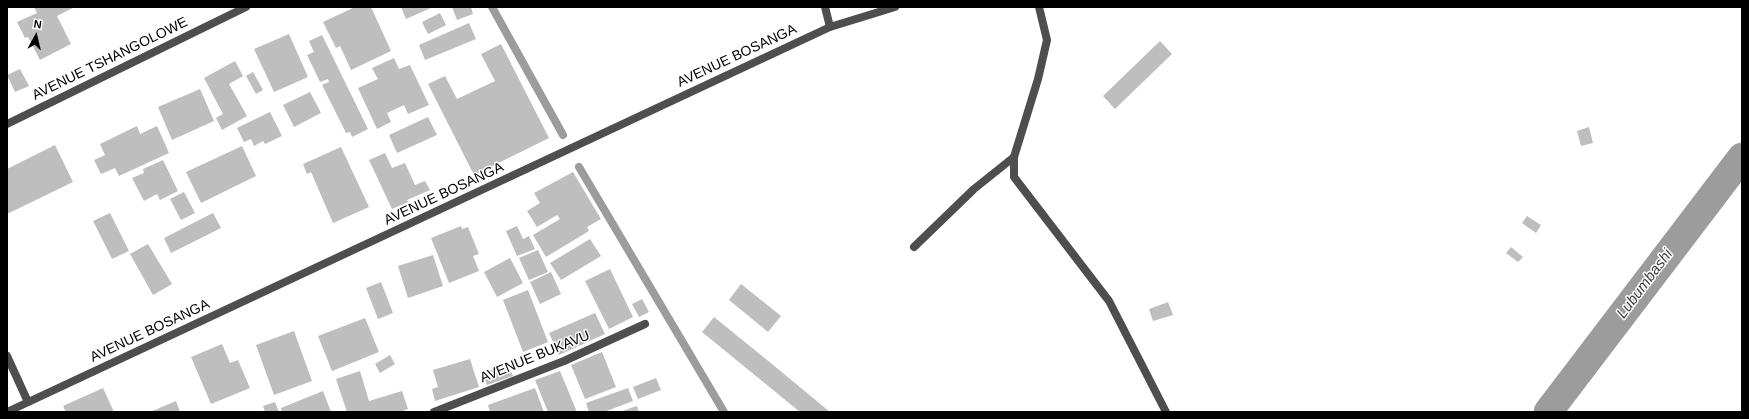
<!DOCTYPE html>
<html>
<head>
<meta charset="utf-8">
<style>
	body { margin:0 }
	#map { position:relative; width:1749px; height:419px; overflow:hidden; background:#fff; font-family:Arial,sans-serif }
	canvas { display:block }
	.frame { position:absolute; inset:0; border:8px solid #000; pointer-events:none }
	.north { position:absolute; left:16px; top:16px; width:40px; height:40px; -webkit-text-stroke:3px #fff; paint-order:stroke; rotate:8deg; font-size:11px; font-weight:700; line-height:16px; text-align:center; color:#000 }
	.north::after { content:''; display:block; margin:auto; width:14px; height:18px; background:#000; clip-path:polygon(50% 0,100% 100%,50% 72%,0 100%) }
</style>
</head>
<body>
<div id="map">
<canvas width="1749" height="419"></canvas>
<div class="frame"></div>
<div class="north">N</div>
</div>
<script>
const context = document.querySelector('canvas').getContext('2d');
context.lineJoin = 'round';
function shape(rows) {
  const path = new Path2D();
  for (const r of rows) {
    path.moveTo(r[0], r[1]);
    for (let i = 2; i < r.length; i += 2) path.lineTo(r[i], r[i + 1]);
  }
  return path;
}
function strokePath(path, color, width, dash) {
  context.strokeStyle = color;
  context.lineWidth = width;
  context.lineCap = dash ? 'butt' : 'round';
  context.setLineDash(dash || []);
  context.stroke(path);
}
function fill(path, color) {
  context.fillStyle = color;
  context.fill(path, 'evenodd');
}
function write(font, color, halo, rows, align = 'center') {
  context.font = font + ' Arial,sans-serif';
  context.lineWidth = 3;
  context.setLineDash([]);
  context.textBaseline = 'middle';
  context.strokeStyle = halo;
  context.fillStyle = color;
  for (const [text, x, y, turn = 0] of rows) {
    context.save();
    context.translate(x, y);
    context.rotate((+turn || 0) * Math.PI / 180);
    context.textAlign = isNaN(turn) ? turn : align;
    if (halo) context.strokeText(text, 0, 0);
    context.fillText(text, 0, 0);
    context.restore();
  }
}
const stream = shape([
	[492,7,563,135],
	[579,167,724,412]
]);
const canal = shape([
	[1548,412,1742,157]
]);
const building = shape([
	[34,7,75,7,57,16,71,44,40,60,28,37,25,38,17,22,37,13],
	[355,7,371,7,391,51,351,70,340,46,336,48,323,22],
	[401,7,433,7,406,19],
	[452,7,471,7,473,14,457,20],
	[440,13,446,25,428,34,422,22],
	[469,23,476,39,425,60,419,45],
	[289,34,308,77,274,92,254,49],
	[322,35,368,129,352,137,350,132,346,133,322,85,329,82,328,79,320,82,307,55,314,52,309,41],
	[1160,41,1172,54,1115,109,1103,96],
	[501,44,549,138,474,175,428,84,445,76,457,99,495,81,481,54],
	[394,58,399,69,410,65,429,105,408,114,404,105,387,113,391,122,377,129,358,88,378,79,372,68],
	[235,61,243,76,229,84,247,116,222,130,216,118,223,114,204,78],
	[20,69,29,86,15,92,7,75],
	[253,72,263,90,256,94,246,76],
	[200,89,214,121,172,140,158,107],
	[310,92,321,113,294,127,283,105],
	[270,112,282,136,265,144,263,141,254,146,251,139,244,142,237,128],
	[428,117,437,135,397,153,389,135],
	[137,126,140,134,157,126,169,153,119,176,115,168,101,174,94,160,105,155,100,144],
	[1589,127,1593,143,1581,146,1577,131],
	[55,145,73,182,7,214,7,169],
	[242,146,256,176,201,203,186,172],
	[341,147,369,207,333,223,311,172,307,174,303,164],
	[385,153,392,168,405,163,415,185,425,181,430,190,407,200,408,202,392,209,369,160],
	[163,160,178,191,160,200,157,194,144,201,132,178,144,173,143,169],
	[573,172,601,219,587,227,589,231,546,257,533,235,560,219,557,215,537,227,527,211,540,203,534,193],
	[184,192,195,213,181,220,170,199],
	[110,213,129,251,112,259,93,221],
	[213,213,221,228,171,253,164,238],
	[1527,216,1541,225,1536,233,1522,223],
	[461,226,462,229,468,227,479,254,473,256,479,271,449,283,431,238],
	[517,226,523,239,529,236,535,249,517,256,506,231],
	[590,239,601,256,561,280,550,263],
	[148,244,172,284,153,295,130,254],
	[1511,247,1523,257,1518,262,1506,253],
	[538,250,548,272,529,280,519,258],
	[433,255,443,286,408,298,398,266],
	[510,258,523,283,497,297,484,272],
	[610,269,633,317,609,329,585,281],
	[551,272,561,294,540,304,530,282],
	[381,282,393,313,378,319,366,288],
	[741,284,781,316,768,332,729,300],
	[528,290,548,342,523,352,503,300],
	[642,299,649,312,639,317,632,304],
	[1168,302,1173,315,1153,321,1149,309],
	[595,313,605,334,559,355,549,333],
	[714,317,772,364,830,412,800,412,702,332],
	[365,318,379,352,332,371,318,336],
	[294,331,312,381,274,395,256,345],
	[222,344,230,363,238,360,250,388,211,404,191,357],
	[602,352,616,387,585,399,571,365],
	[390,355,395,364,380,373,375,364],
	[470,359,479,387,435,401,432,389,438,387,433,370],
	[508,364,513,376,487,385,483,373],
	[360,371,369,401,402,391,408,409,400,412,347,412,336,379],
	[560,371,577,412,548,412,535,380],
	[656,378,661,390,638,399,633,387],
	[103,388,114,412,66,412,63,406],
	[535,388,544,412,490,412,488,405],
	[628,388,633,401,604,412,589,412,586,403],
	[323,391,331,412,282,412,281,408],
	[176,401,180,412,150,412],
	[275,402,279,412,265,412,263,406],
	[637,406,639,412,619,412]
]);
const service = shape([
	[914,247,974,189,1014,157]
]);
const minor = shape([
	[825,7,830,27],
	[1039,7,1047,40,1038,79,1014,157,1014,177,1109,301,1166,412],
	[7,124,246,7],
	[7,356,28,402],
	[7,412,830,27,895,7],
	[434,412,564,361,645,324]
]);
const streetNames = [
	["AVENUE BOSANGA",737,56,-25],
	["AVENUE TSHANGOLOWE",110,59,-26],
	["AVENUE BOSANGA",444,194,-25],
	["AVENUE BOSANGA",150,331,-25],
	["AVENUE BUKAVU",535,357,-22]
];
const waterNames = [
	["Lubumbashi",1645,284,-53]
];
strokePath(stream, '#9c9c9c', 8);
strokePath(canal, '#9c9c9c', 29);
fill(building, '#bebebe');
strokePath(service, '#4e4e4e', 8);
strokePath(minor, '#4e4e4e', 8);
write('14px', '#000', '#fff', streetNames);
write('italic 15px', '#3d3d3d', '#fff', waterNames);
</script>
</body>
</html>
